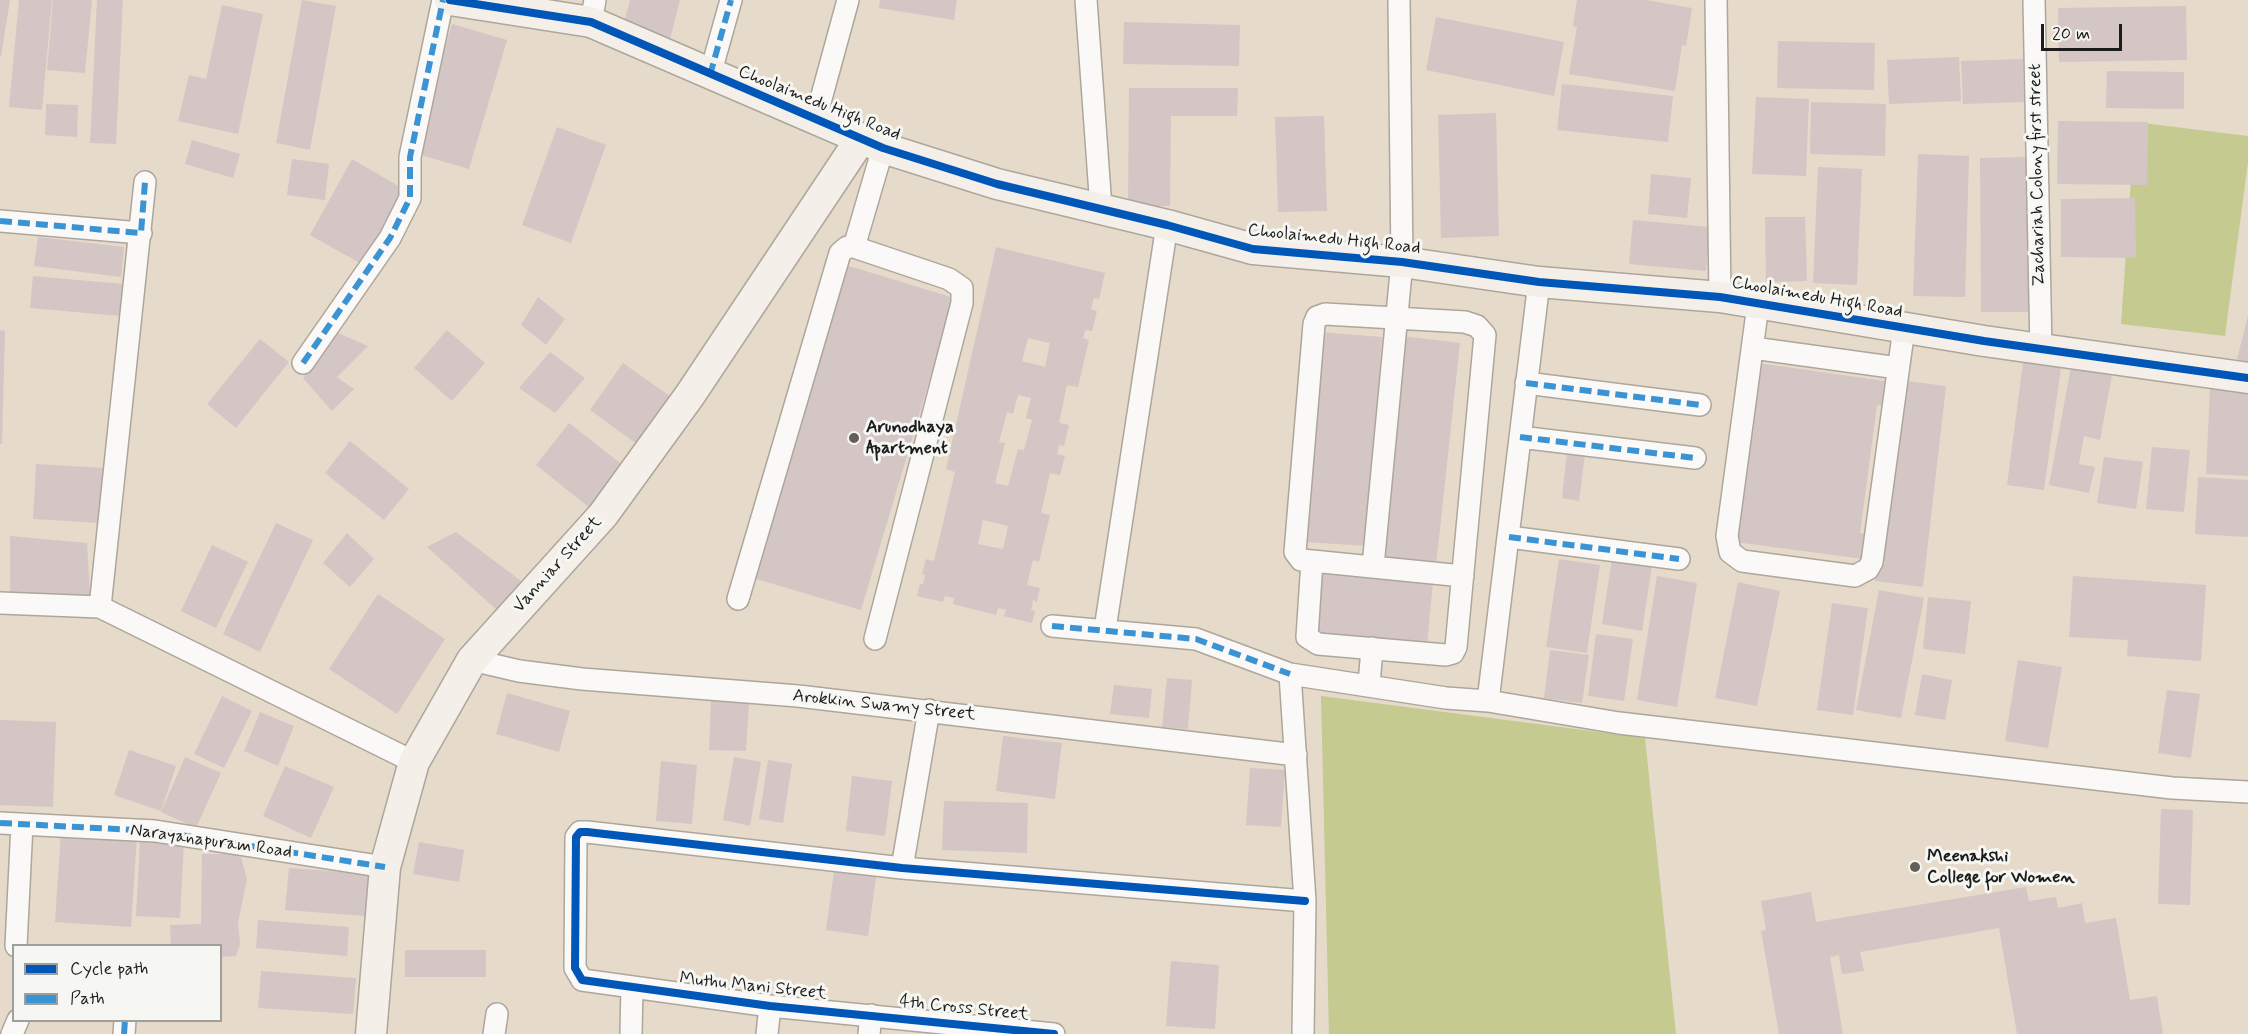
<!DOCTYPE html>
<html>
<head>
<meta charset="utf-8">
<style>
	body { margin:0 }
	#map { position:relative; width:2248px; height:1034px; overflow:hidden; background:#e6daca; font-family:Mynerve,sans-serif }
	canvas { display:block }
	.legend { position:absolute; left:12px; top:944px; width:210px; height:78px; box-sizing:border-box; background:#f6f6f2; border:2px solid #9f9f9c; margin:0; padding:8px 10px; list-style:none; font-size:18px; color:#1c1c1c }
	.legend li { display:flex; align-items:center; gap:12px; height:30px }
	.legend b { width:30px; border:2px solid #9f9f9c }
	.scale { position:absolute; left:2041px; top:24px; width:81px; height:27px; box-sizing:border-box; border:3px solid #1c1c1c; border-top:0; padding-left:8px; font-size:18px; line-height:21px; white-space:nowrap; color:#1c1c1c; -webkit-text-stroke:4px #f6f6f2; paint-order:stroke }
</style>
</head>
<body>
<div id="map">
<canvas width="2248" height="1034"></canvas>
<ul class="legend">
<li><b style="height:8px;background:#0057b8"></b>Cycle path</li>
<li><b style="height:8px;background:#3a94d4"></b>Path</li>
</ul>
<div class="scale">20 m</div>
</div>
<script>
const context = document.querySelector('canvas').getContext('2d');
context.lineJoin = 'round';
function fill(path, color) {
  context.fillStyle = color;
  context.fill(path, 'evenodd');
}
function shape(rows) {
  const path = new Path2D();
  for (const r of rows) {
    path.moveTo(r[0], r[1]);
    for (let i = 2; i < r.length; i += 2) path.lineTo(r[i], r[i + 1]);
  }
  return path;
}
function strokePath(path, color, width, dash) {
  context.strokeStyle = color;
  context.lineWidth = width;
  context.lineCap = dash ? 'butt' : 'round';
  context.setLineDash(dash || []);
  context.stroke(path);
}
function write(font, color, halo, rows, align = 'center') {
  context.font = font + ' Mynerve,sans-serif';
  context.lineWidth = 6;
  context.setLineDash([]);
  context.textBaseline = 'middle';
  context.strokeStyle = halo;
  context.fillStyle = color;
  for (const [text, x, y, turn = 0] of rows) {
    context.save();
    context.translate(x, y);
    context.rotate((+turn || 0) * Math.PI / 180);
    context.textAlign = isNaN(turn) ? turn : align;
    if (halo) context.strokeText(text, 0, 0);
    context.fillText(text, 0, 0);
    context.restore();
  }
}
const green = shape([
	[2135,122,2248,136,2248,162,2225,336,2121,324],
	[1321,696,1645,738,1676,1034,1329,1034]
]);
const building = shape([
	[0,0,10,0,1,56,0,56],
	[19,0,52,0,42,110,9,107],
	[53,0,92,0,85,73,47,70],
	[97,0,123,0,116,144,90,143],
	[302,0,336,6,310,150,276,143],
	[630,0,680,0,670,39,623,26],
	[880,0,957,0,954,20,879,8],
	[1577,0,1646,0,1692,8,1686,46,1682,45,1675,91,1569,74,1577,27,1573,26],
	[222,5,263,14,238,134,178,121,189,75,206,79],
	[2186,6,2187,60,2059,62,2058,8],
	[1436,17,1564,42,1554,96,1426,70],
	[1124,22,1240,25,1239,66,1123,64],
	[452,24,507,40,469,169,414,153],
	[1778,41,1875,43,1874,90,1777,88],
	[1959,57,1961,101,1889,104,1887,60],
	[2023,59,2024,102,1963,104,1961,61],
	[2107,71,2184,72,2184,109,2106,108],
	[1562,84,1673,96,1668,142,1557,130],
	[1129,88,1238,88,1237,116,1171,116,1170,206,1128,206],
	[1756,97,1809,99,1806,176,1752,174],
	[1811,102,1886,104,1885,156,1810,154],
	[46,104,78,105,77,137,45,135],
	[1496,113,1499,236,1441,238,1438,115],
	[1324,116,1327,211,1278,212,1275,117],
	[2058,121,2148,122,2147,185,2057,184],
	[557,127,606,145,571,243,522,225],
	[192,140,240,154,233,178,185,164],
	[1918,154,1969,156,1965,297,1913,296],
	[2028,157,2029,312,1981,312,1980,158],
	[292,159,329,164,325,200,287,195],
	[352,159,407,191,365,266,310,235],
	[1818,167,1862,169,1857,285,1813,283],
	[1651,174,1691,178,1687,218,1648,214],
	[2135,198,2136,258,2061,257,2061,199],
	[1765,217,1805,217,1807,281,1766,282],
	[1633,220,1710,227,1706,271,1629,264],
	[38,237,124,247,121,277,34,266],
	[996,247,1105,273,1099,299,1094,298,1091,309,1097,311,1092,331,1085,330,1083,338,1089,340,1078,387,1067,385,1059,423,1069,425,1064,446,1059,445,1057,454,1065,456,1060,475,1050,473,1041,513,1050,515,1039,562,1033,560,1027,585,1040,588,1037,602,1033,600,1031,610,1035,611,1032,623,1004,616,1006,610,998,608,996,615,953,604,954,598,945,596,943,602,917,596,920,584,923,584,925,575,922,574,926,559,934,561,955,472,946,469],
	[1028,338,1050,343,1045,367,1022,361],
	[1018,395,1031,398,1026,418,1032,420,1024,450,1018,449,1008,486,995,483,1005,443,999,442,1007,412,1013,414],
	[983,520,1008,526,1003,549,978,544],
	[846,265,954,298,861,610,753,578],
	[33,276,123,284,120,316,30,308],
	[538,297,565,319,546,345,521,325],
	[2248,316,2248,362,2237,359],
	[0,330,5,331,2,444,0,444],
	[447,330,485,363,452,401,414,368],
	[1320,332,1382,337,1367,546,1304,542],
	[338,333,368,346,337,377,354,389,332,411,303,378],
	[1402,336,1460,343,1436,566,1378,559],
	[260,339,289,362,236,428,207,404],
	[550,352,585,378,555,413,519,388],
	[2024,355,2062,360,2044,490,2007,485],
	[623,363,671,397,638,445,590,410],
	[1758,363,1885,381,1882,406,1877,405,1860,533,1866,534,1863,559,1735,542],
	[2071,367,2112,375,2100,440,2084,436,2079,464,2095,467,2089,493,2049,485],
	[1899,380,1946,386,1923,587,1875,581],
	[2210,388,2248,390,2248,476,2206,474],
	[569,423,625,467,591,509,536,465],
	[350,441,409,489,384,520,325,473],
	[2152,447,2190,450,2184,512,2146,509],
	[1567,452,1585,454,1579,501,1562,498],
	[2104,457,2143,462,2136,509,2097,503],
	[36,464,104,468,101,523,33,519],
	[2198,477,2248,480,2248,537,2195,534],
	[276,523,313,540,260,652,223,634],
	[456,532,525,584,499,612,427,547],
	[347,533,374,559,350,587,323,563],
	[10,536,87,543,90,596,10,593],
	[212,545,248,562,216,628,181,611],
	[1559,559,1600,565,1587,653,1546,647],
	[1612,559,1652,565,1642,631,1602,624],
	[1319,571,1433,582,1427,645,1313,634],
	[1657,576,1697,583,1677,707,1637,700],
	[2073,576,2206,585,2201,661,2127,656,2128,640,2069,637],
	[1738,582,1780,591,1757,706,1715,698],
	[1879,590,1924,598,1901,718,1856,710],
	[378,594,445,639,397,714,329,669],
	[1928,597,1971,601,1965,654,1923,649],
	[1832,603,1868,608,1853,715,1817,710],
	[1596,634,1633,639,1624,701,1588,696],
	[1550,650,1589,655,1582,703,1544,698],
	[2018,660,2062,667,2048,748,2005,741],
	[1922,674,1952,680,1945,720,1915,715],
	[1167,678,1192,680,1188,729,1162,727],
	[1114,685,1152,689,1149,718,1110,714],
	[2167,690,2200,694,2191,758,2158,753],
	[507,693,570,711,559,752,496,734],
	[222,696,252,711,224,768,194,754],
	[711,700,749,702,746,751,709,750],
	[260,712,294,726,278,766,244,751],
	[0,720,56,722,53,807,0,805],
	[1003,736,1062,743,1055,799,996,791],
	[129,750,176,766,161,811,114,795],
	[185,757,221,773,196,828,161,812],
	[734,757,761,762,750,826,723,820],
	[768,760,792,764,783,823,759,819],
	[661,761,697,765,692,824,656,821],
	[285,766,334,787,311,838,263,816],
	[1250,768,1285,770,1281,827,1246,825],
	[852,776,892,781,885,836,846,831],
	[944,801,1028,803,1027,853,942,850],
	[2161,809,2193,810,2190,905,2158,904],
	[61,831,137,836,131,927,55,922],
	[140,841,184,843,180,918,136,916],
	[419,842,464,850,459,882,413,874],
	[202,854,240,854,247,879,238,923,240,944,236,956,220,957,220,946,171,946,170,925,201,924],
	[289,868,369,874,366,916,285,910],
	[834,871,876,877,868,936,826,930],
	[2026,887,2029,901,2056,897,2058,908,2082,903,2085,923,2116,918,2130,1000,2157,996,2163,1034,2017,1034,1999,928,1860,952,1864,971,1842,974,1839,955,1830,957,1843,1034,1779,1034,1761,931,1766,930,1761,901,1811,892,1816,922],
	[258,920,349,927,347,956,256,948],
	[405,950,486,950,486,977,405,977],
	[1171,961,1219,965,1215,1029,1166,1026],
	[261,971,356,978,353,1014,258,1008]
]);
const street = shape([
	[1086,0,1101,208],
	[1716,0,1720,297],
	[2034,0,2041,350],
	[591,22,595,0],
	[710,75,731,0],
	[815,121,848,0],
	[0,221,141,233],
	[854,247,883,148],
	[1758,305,1727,536,1730,552,1742,561,1855,576,1868,569,1872,562,1904,328],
	[1325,314,1465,322,1477,326,1485,335,1456,647,1453,653,1446,655,1318,644,1307,637,1312,561,1301,560,1295,552,1314,324,1317,317,1325,314],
	[1753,348,1898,368],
	[303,363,390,238,410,198,410,157,443,0],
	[1526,383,1700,405],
	[1520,437,1695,458],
	[1509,537,1679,559],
	[1312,561,1463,576],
	[1373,566,1402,262,1399,0],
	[738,599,840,253,847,247,854,247,949,279,962,288,962,303,875,639],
	[0,603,100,607,414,762],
	[100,607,145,182],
	[1052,626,1196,639,1290,674,1446,698,1488,701,1619,723,2172,788,2248,792],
	[1105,629,1167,225],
	[472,660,519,671,582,679,798,696,1296,755],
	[1290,674,1305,901,1303,1034],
	[1369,685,1372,648],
	[1488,701,1539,282],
	[0,823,155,831,385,867],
	[902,868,929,710],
	[16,946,22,824],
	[12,1034,18,1020],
	[124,1034,125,1020],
	[494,1034,497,1014],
	[631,1034,632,987],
	[767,1034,770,1006],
	[869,1034,871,1015],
	[1054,1034,770,1006,582,980,575,968,576,837,580,832,587,832,902,868,1305,901]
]);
const secondary = shape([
	[450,0,591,22,883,148,997,184,1167,225,1253,249,1402,262,1539,282,1720,297,1984,341,2248,378],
	[371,1034,385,867,414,762,472,660,603,515,690,395,860,140]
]);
const quiet = shape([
	[710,75,731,0],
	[0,221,141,233,145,182],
	[303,363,390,238,410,198,410,157,443,0],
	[1526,383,1700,405],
	[1520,437,1695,458],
	[1509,537,1679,559],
	[1052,626,1196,639,1290,674],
	[0,823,155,831,385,867],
	[124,1034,125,1020]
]);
const cycleway = shape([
	[450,0,591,22,883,148,997,184,1167,225,1253,249,1402,262,1539,282,1720,297,1984,341,2248,378],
	[1054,1034,770,1006,582,980,575,968,576,837,580,832,587,832,902,868,1305,901]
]);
const markers = [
	[854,438,6,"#635e59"],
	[1915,867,6,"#635e59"]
];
const streetNames = [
	["Choolaimedu High Road",819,104,22],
	["Zachariah Colony first street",2038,175,-91],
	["Choolaimedu High Road",1334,240,6],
	["Choolaimedu High Road",1817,298,10],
	["Vanniar Street",558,565,-48],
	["Arokkin Swamy Street",884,706,6],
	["Narayanapuram Road",211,842,8],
	["Muthu Mani Street",753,987,6],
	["4th Cross Street",964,1009,6]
];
const poiNames = [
	["Arunodhaya",866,428],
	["Apartment",866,449],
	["Meenakshi",1927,857],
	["College for Women",1927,878]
];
fill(green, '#c4ca90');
fill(building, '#d4c6c4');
strokePath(street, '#ada69b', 24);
strokePath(secondary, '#ada69b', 33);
strokePath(street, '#fbf9f7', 21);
strokePath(secondary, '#f4f0e9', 30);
strokePath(quiet, '#3a94d4', 6, [12, 6]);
strokePath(cycleway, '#0057b8', 8);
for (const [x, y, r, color] of markers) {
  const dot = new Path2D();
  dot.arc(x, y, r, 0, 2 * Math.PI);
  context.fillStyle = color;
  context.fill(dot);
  strokePath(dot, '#f6f6f2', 2);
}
write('18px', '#1c1c1c', '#f6f6f2', streetNames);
write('bold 18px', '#1c1c1c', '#f6f6f2', poiNames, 'left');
</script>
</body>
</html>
